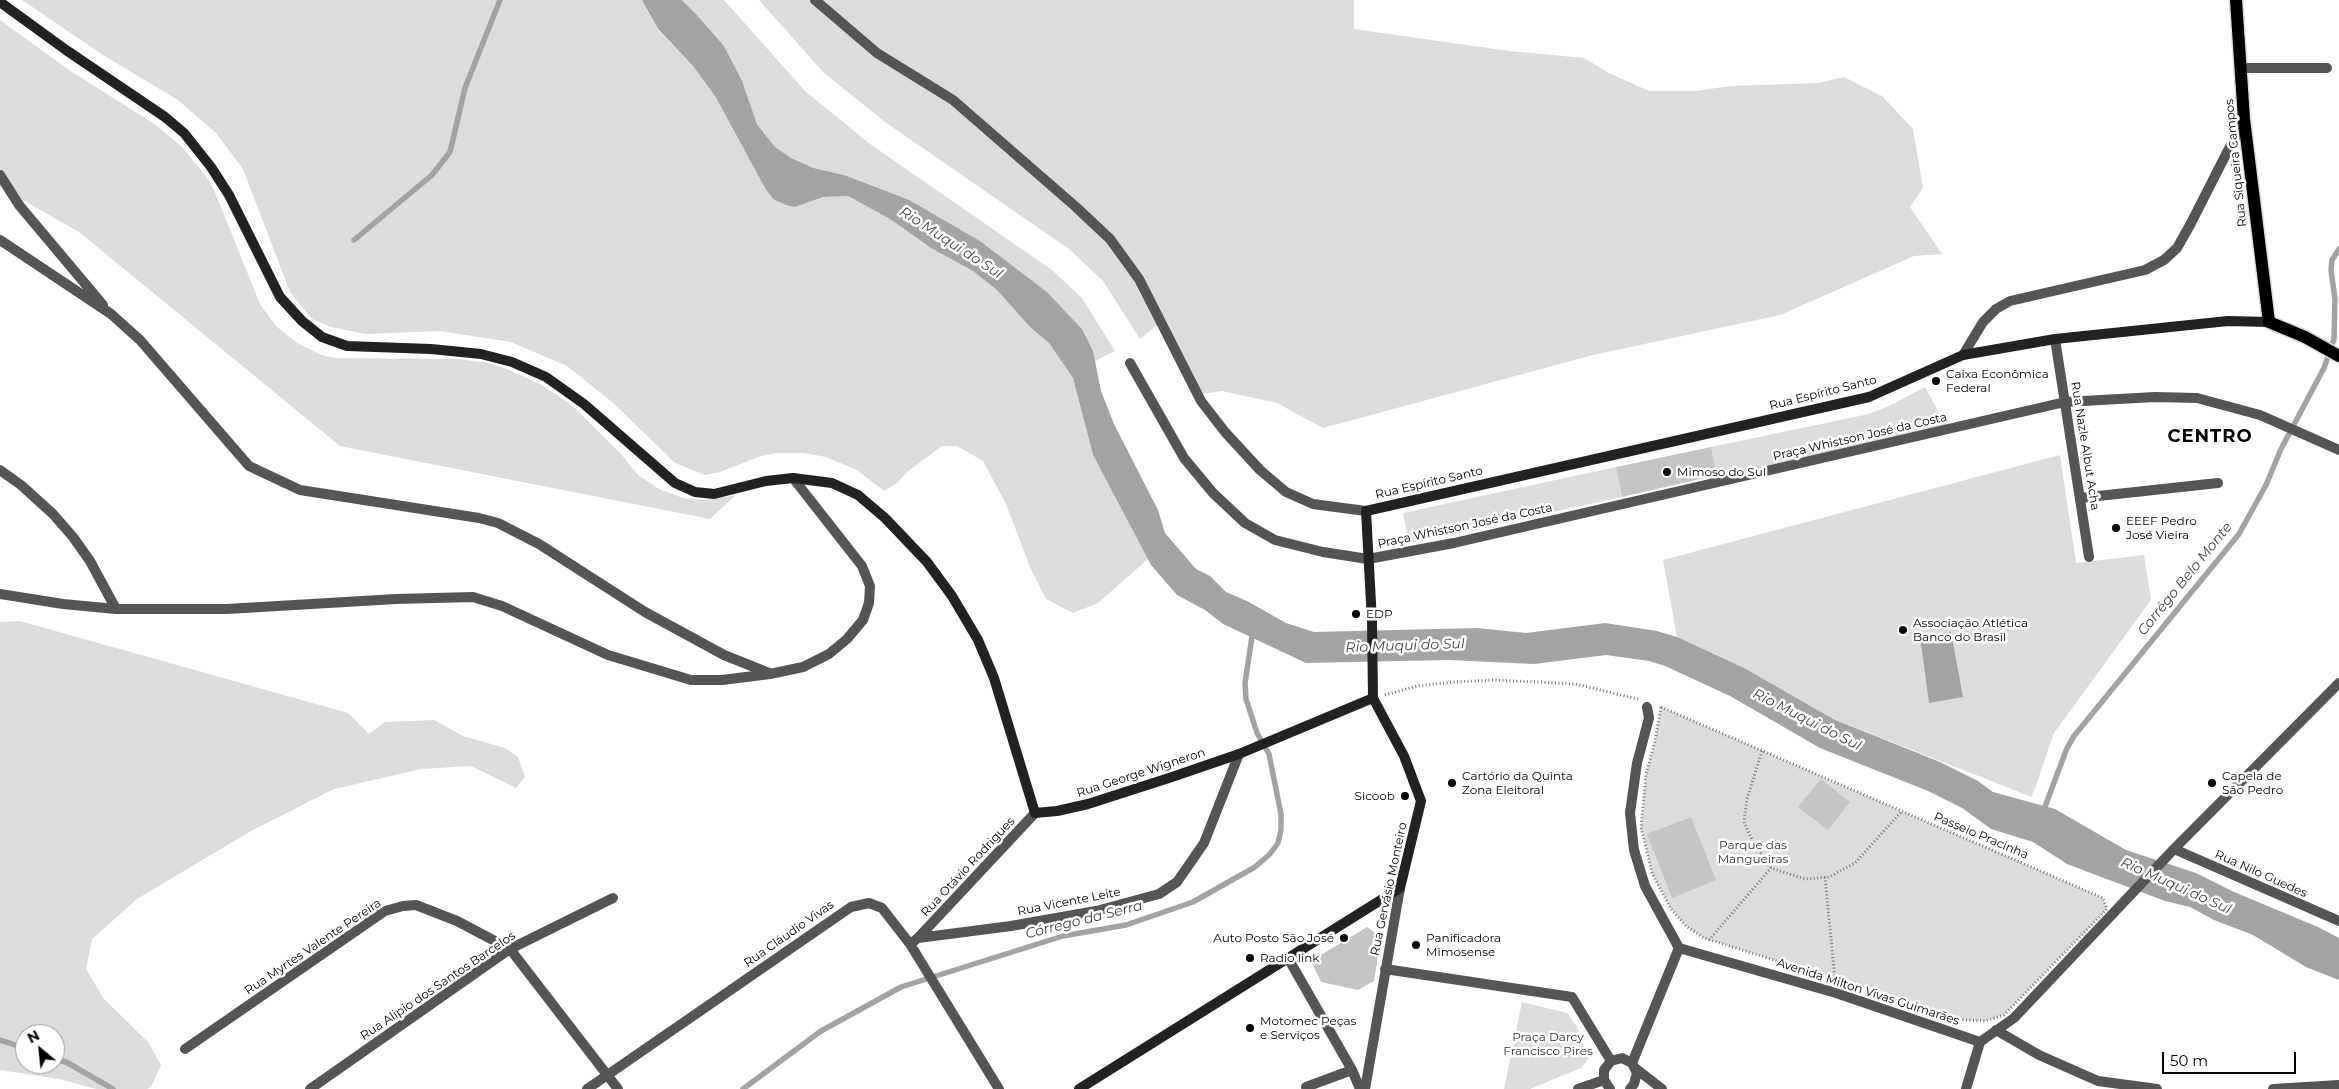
<!DOCTYPE html>
<html>
<head>
<meta charset="utf-8">
<style>
	body { margin:0 }
	#map { position:relative; width:2339px; height:1089px; overflow:hidden; background:#fff; font-family:Montserrat,sans-serif }
	canvas { display:block }
	.north { position:absolute; left:15px; top:1024px; width:50px; height:50px; box-sizing:border-box; background:#fff; border:1px solid #999; border-radius:50%; rotate:332deg; font-size:14px; font-weight:700; line-height:20px; text-align:center; color:#000 }
	.north::after { content:''; display:block; margin:auto; width:18px; height:22px; background:#000; clip-path:polygon(50% 0,100% 100%,50% 72%,0 100%) }
	.scale { position:absolute; left:2162px; top:1052px; width:134px; height:22px; box-sizing:border-box; border:2px solid #000; border-top:0; padding-left:6px; font-size:15px; line-height:18px; white-space:nowrap; color:#000; -webkit-text-stroke:4px #fff; paint-order:stroke }
</style>
</head>
<body>
<div id="map">
<canvas width="2339" height="1089"></canvas>
<div class="north">N</div>
<div class="scale">50 m</div>
</div>
<script>
const context = document.querySelector('canvas').getContext('2d');
context.lineJoin = 'round';
function fill(path, color) {
  context.fillStyle = color;
  context.fill(path, 'evenodd');
}
function shape(rows) {
  const path = new Path2D();
  for (const r of rows) {
    path.moveTo(r[0], r[1]);
    for (let i = 2; i < r.length; i += 2) path.lineTo(r[i], r[i + 1]);
  }
  return path;
}
function strokePath(path, color, width, dash) {
  context.strokeStyle = color;
  context.lineWidth = width;
  context.lineCap = dash ? 'butt' : 'round';
  context.setLineDash(dash || []);
  context.stroke(path);
}
function write(font, color, halo, rows, align = 'center') {
  context.font = font + ' Montserrat,sans-serif';
  context.lineWidth = 5;
  context.setLineDash([]);
  context.textBaseline = 'middle';
  context.strokeStyle = halo;
  context.fillStyle = color;
  for (const [text, x, y, turn = 0] of rows) {
    context.save();
    context.translate(x, y);
    context.rotate((+turn || 0) * Math.PI / 180);
    context.textAlign = isNaN(turn) ? turn : align;
    if (halo) context.strokeText(text, 0, 0);
    context.fillText(text, 0, 0);
    context.restore();
  }
}
const green = shape([
	[22,0,642,0,658,30,693,66,715,96,765,188,795,207,823,197,848,196,890,219,931,248,973,271,997,290,1030,327,1049,343,1073,378,1093,455,1148,559,1098,603,1073,613,1046,599,1030,567,1006,504,983,461,957,446,942,446,907,472,897,483,884,491,857,470,826,457,804,453,776,453,761,456,720,472,705,475,675,463,612,402,567,366,511,342,440,331,365,334,331,327,312,319,290,292,243,169,216,133,178,100,103,55],
	[682,0,724,0,805,91,870,144,1052,270,1082,298,1115,351,1095,361,1093,351,1082,329,1047,292,980,241,844,175,815,168,791,158,774,146,757,124,742,82,724,46],
	[759,0,1354,0,1354,29,1509,51,1584,58,1609,73,1649,91,1696,91,1730,86,1819,83,1844,77,1882,96,1913,129,1923,188,1910,207,1942,254,1914,256,1780,315,1593,355,1323,428,1277,403,1222,391,1196,395,1162,321,1140,339,1103,281,1069,249,885,122,823,72],
	[0,20,69,70,156,125,183,148,205,175,214,190,260,304,276,326,297,343,321,355,335,358,458,359,489,363,507,369,542,385,574,407,621,454,638,475,659,489,683,498,704,500,736,495,710,519,340,446,79,232,0,187],
	[1925,387,1947,427,1717,476,1711,447,1869,414,1889,406],
	[2060,455,2076,563,2144,555,2151,600,2054,733,2032,797,1681,659,1663,560],
	[1616,467,1622,497,1409,543,1403,513],
	[20,621,348,713,369,734,385,722,434,720,463,736,505,748,518,757,525,777,516,788,471,766,422,769,334,789,251,831,137,899,92,939,86,969,104,999,148,1042,161,1065,151,1087,147,1089,96,1089,59,1079,0,1070,0,622],
	[25,1034,55,1034,55,1064,25,1064],
	[1661,707,2103,898,2107,909,2004,1015,1985,1021,1964,1020,1704,938,1686,926,1671,909,1652,873,1641,827,1646,774,1655,741],
	[1522,1002,1567,1013,1577,1027,1589,1058,1581,1068,1530,1089,1504,1089]
]);
const water = shape([
	[642,0,682,0,695,13,724,46,742,81,757,124,774,146,791,158,814,168,844,175,909,200,980,241,1047,292,1082,329,1093,351,1101,391,1114,424,1158,510,1165,533,1196,569,1210,576,1226,592,1247,601,1286,623,1314,632,1477,628,1526,633,1605,623,1657,631,1677,637,1744,668,1833,719,1940,762,1978,781,1993,792,2055,809,2126,850,2196,873,2234,892,2318,927,2339,938,2339,980,2306,967,2253,935,2214,920,2190,907,2165,901,2067,864,2033,842,1991,829,1962,808,1928,791,1820,748,1730,696,1665,666,1649,661,1606,655,1534,664,1449,660,1306,663,1223,624,1205,610,1177,595,1151,565,1093,455,1073,378,1049,343,1030,327,997,290,973,271,931,248,890,219,848,196,823,197,795,207,786,205,773,199,765,188,715,96,693,66,658,29],
	[1951,632,1963,697,1929,703,1920,636]
]);
const stream = shape([
	[354,240,432,175,450,152,465,88,500,0],
	[2043,812,2067,748,2074,736,2239,534,2266,485,2281,449,2324,368,2334,339,2335,299,2331,270,2332,260,2339,249],
	[0,1040,25,1048],
	[55,1059,66,1062,113,1089],
	[743,1089,821,1031,901,987,1063,936,1126,925,1193,902,1255,867,1270,854,1278,843,1281,830,1281,814,1269,754,1257,733,1246,699,1245,683,1253,630]
]);
const building = shape([
	[1711,447,1717,475,1622,497,1616,467],
	[1821,779,1850,802,1828,830,1798,807],
	[1691,817,1716,880,1672,898,1647,834],
	[1367,927,1381,937,1374,981,1358,990,1321,982,1311,961]
]);
const path = shape([
	[1385,695,1417,686,1455,682,1495,680,1575,684,1638,699],
	[1661,707,2103,898,2107,909,2004,1015,1985,1021,1964,1020,1704,938,1686,926,1671,909,1652,873,1641,827,1646,774,1655,741,1661,707],
	[1762,751,1747,799,1744,822,1753,842,1771,868,1805,879,1829,877,1855,863,1902,811],
	[1825,877,1835,980],
	[1709,940,1771,868]
]);
const street = shape([
	[815,0,877,53,953,100,1076,207,1110,239,1139,279,1201,401,1225,432,1260,470,1286,492,1313,504,1366,511],
	[2241,68,2327,68],
	[0,175,19,205,103,305],
	[0,240,111,314,140,340,249,466,300,490,479,518,498,523,539,544,645,612,724,655,769,673],
	[2055,339,2089,557],
	[1963,355,1983,322,1996,309,2010,301,2145,270,2164,260,2177,248,2190,225,2244,119],
	[1130,363,1184,458,1213,493,1245,523,1275,540,1323,552,1368,559,1454,543,2065,402,2155,397,2197,398,2260,415,2339,450],
	[0,470,21,485,53,514,73,537,90,561,116,609],
	[2080,498,2218,483],
	[0,594,63,604,116,609,227,609,396,599,473,597,502,606,608,655,691,680,722,680,770,674,803,667,829,654,847,639,863,620,869,603,870,586,862,566,793,478],
	[1647,707,1649,718,1637,763,1630,813,1634,850,1645,886,1679,948],
	[2174,849,2339,921],
	[918,938,1035,813],
	[910,944,918,938,1011,926,1096,911,1159,894,1177,882,1204,843,1239,754],
	[1288,958,1352,1070,1360,1089],
	[1385,969,1572,997,1611,1061],
	[1996,1030,2039,1055,2098,1081,2157,1089],
	[1980,1042,2014,1018,2174,849,2339,683],
	[185,1049,385,911,403,906,416,905,457,921,510,949,618,1089],
	[1632,1063,1679,948,1836,993,1980,1042],
	[1635,1068,1662,1089],
	[310,1089,510,949,613,898],
	[587,1089,851,907,869,903,882,908,910,944,999,1089],
	[1307,1089,1306,1087,1352,1070],
	[1365,1089,1400,888],
	[1578,1089,1604,1080],
	[1610,1089,1604,1080,1604,1070,1611,1061,1622,1058,1632,1063,1637,1073,1634,1084,1630,1089],
	[1966,1089,1980,1042],
	[2273,1089,2339,1085]
]);
const secondary = shape([
	[0,2,66,50,165,117,184,133,211,167,229,195,280,297,302,321,322,337,347,346,431,349,481,354,512,362,546,377,584,404,675,483,695,492,714,494,766,481,793,478,832,483,858,495,885,518,927,562,952,596,978,640,994,678,1035,813,1057,811,1088,804,1172,777,1239,754,1373,698],
	[1079,1089,1400,888,1421,801,1404,756,1373,698,1372,621,1366,511,1869,397,1963,355,2055,339,2228,321,2269,322]
]);
const primary = shape([
	[2236,0,2244,119,2269,322,2305,337,2339,356]
]);
const markers = [
	[1936,381,5,"#000"],
	[1667,472,5,"#000"],
	[2116,528,5,"#000"],
	[1356,614,5,"#000"],
	[1903,630,5,"#000"],
	[1452,783,5,"#000"],
	[2212,783,5,"#000"],
	[1405,796,5,"#000"],
	[1344,938,5,"#000"],
	[1416,945,5,"#000"],
	[1250,958,5,"#000"],
	[1250,1028,5,"#000"]
];
const streetNames = [
	["Rua Siqueira Campos",2236,163,-96],
	["Rua Espírito Santo",1823,393,-14],
	["Praça Whistson José da Costa",1860,437,-13],
	["Rua Nazle Albut Acha",2085,446,81],
	["Rua Espírito Santo",1429,483,-13],
	["Praça Whistson José da Costa",1465,526,-12],
	["Rua George Wigneron",1141,773,-18],
	["Passeio Pracinha",1981,836,23],
	["Rua Otávio Rodrigues",968,867,-47],
	["Rua Nilo Guedes",2261,874,24],
	["Rua Gervásio Monteiro",1389,889,-78],
	["Rua Vicente Leite",1069,902,-11],
	["Rua Cláudio Vivas",789,934,-35],
	["Rua Myrtes Valente Pereira",313,947,-34],
	["Rua Alipio dos Santos Barcelos",438,986,-34],
	["Avenida Milton Vivas Guimarães",1868,992,18]
];
const poiNames = [
	["Caixa Econômica",1946,374],
	["Federal",1946,388],
	["Mimoso do Sul",1677,472],
	["EEEF Pedro",2126,521],
	["José Vieira",2126,535],
	["EDP",1366,614],
	["Associação Atlética",1913,623],
	["Banco do Brasil",1913,637],
	["Cartório da Quinta",1462,776],
	["Zona Eleitoral",1462,790],
	["Capela de",2222,776],
	["São Pedro",2222,790],
	["Sicoob",1395,796,"right"],
	["Auto Posto São José",1334,938,"right"],
	["Panificadora",1426,938],
	["Mimosense",1426,952],
	["Radio link",1260,958],
	["Motomec Peças",1260,1021],
	["e Serviços",1260,1035]
];
const parkNames = [
	["Parque das",1753,845],
	["Mangueiras",1753,859],
	["Praça Darcy",1548,1037],
	["Francisco Pires",1548,1051]
];
const waterNames = [
	["Rio Muqui do Sul",951,243,33],
	["Corrégo Belo Monte",2185,579,-51],
	["Rio Muqui do Sul",1405,646,-2],
	["Rio Muqui do Sul",1807,720,27],
	["Rio Muqui do Sul",2176,886,24],
	["Córrego da Serra",1084,920,-14]
];
const districtNames = [
	["CENTRO",2210,437]
];
fill(green, '#dcdcdc');
fill(water, '#a3a3a3');
strokePath(stream, '#a3a3a3', 5.5);
fill(building, '#c4c4c4');
strokePath(primary, '#dbdbdb', 15);
strokePath(path, '#777', 3, [1, 2.5]);
strokePath(street, '#555', 10);
strokePath(secondary, '#222', 10);
strokePath(primary, '#000', 12);
for (const [x, y, r, color] of markers) {
  const dot = new Path2D();
  dot.arc(x, y, r, 0, 2 * Math.PI);
  context.fillStyle = color;
  context.fill(dot);
  strokePath(dot, '#fff', 2);
}
write('12px', '#000', '#fff', streetNames);
write('12px', '#000', '#fff', poiNames, 'left');
write('12px', '#333', '#fff', parkNames);
write('italic 14px', '#444', '#fff', waterNames);
context.letterSpacing = '1px';
write('bold 18px', '#000', '#fff', districtNames);
context.letterSpacing = '0px';
</script>
</body>
</html>
